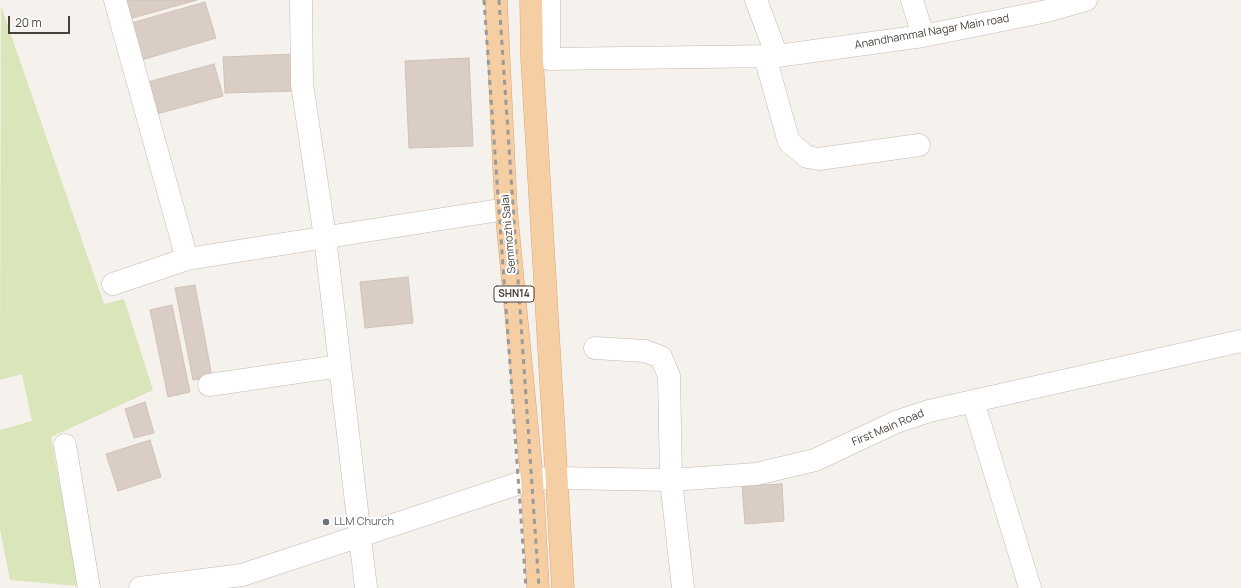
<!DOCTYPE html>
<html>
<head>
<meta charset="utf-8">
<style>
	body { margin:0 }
	#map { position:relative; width:1241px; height:588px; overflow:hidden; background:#f5f1ec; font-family:Manrope,sans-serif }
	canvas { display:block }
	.scale { position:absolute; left:8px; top:16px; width:62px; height:18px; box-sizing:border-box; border:2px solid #49403a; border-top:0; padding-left:5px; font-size:12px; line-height:14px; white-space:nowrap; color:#49403a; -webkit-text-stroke:3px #fff; paint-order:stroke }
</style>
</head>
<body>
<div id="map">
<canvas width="1241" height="588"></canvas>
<div class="scale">20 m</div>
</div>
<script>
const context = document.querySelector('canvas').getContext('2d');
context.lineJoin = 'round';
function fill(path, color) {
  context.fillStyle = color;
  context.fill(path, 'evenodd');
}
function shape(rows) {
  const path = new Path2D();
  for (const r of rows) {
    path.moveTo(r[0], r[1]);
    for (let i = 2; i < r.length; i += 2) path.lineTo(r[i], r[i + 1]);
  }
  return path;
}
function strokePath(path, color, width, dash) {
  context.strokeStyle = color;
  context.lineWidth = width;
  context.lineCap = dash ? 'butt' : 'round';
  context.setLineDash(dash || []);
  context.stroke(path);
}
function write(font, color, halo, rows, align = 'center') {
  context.font = font + ' Manrope,sans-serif';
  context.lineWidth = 4;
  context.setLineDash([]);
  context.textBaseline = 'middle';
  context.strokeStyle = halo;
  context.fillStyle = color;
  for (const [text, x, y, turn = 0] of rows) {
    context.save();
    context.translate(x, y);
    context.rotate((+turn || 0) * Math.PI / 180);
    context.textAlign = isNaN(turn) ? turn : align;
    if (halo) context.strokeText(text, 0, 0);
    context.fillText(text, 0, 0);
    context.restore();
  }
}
const green = shape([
	[1,6,104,304,124,299,153,390,51,437,78,586,10,580,0,529,0,430,32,421,22,374,0,380]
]);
const building = shape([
	[124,0,197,0,129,19,124,0],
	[205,2,216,38,138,61,128,24,205,2],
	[295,54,297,91,225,93,223,57,295,54],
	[469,58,473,146,409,148,405,61,469,58],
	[214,64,223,96,153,115,144,83,214,64],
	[408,277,413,323,365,328,360,282,408,277],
	[195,285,212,377,193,380,175,288,195,285],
	[172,305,190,392,168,397,150,310,172,305],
	[145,402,154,433,134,438,125,409,145,402],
	[150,440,161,477,118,491,106,454,150,440],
	[782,484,784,521,745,524,742,486,782,484]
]);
const minor = shape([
	[115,0,187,259],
	[301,0,302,84,325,237,366,588],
	[549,0,549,59,777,56,756,0],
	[912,0,923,36],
	[777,56,923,36,1047,11,1086,0],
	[765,57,789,142,807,157,819,159,919,145],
	[113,284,187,259,506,209],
	[595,348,645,351,661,357,669,376,671,480,683,588],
	[209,385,340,366],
	[973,401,1030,588],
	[65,445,89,588],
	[140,588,242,575,532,479,557,478,671,480,756,474,815,460,896,422,929,411,1241,341]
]);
const major = shape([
	[496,0,506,209,532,479,538,588],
	[531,0,532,59,563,588]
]);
const rail = shape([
	[484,0,526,588],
	[499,0,539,588]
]);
const markers = [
	[326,522,4,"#6b7280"]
];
const shields = [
	[514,294,40]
];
const shieldNames = [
	["SHN14",514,294]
];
const streetNames = [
	["Anandhammal Nagar Main road",932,32,-10],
	["Semmozhi Salai",509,234,-95],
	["First Main Road",888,428,-23]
];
const worshipNames = [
	["LLM Church",334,522]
];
fill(green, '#dae5b9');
fill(building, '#d9cdc5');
strokePath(building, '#d0c1b6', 1);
strokePath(minor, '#c3b9b2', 23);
strokePath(major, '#dba774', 23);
strokePath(minor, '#fff', 22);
strokePath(major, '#f6cea4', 22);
strokePath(rail, '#9a9a9a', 3, [5, 5]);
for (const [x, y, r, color] of markers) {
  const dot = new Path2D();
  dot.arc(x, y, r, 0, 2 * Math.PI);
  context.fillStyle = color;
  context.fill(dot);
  strokePath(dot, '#fff', 1.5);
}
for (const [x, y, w] of shields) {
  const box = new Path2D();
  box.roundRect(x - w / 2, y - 8, w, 16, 3);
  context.fillStyle = '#fff';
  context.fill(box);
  strokePath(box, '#49403a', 1);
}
write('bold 10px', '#49403a', null, shieldNames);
write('11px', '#49403a', '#fff', streetNames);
write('11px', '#5b616d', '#fff', worshipNames, 'left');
</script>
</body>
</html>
